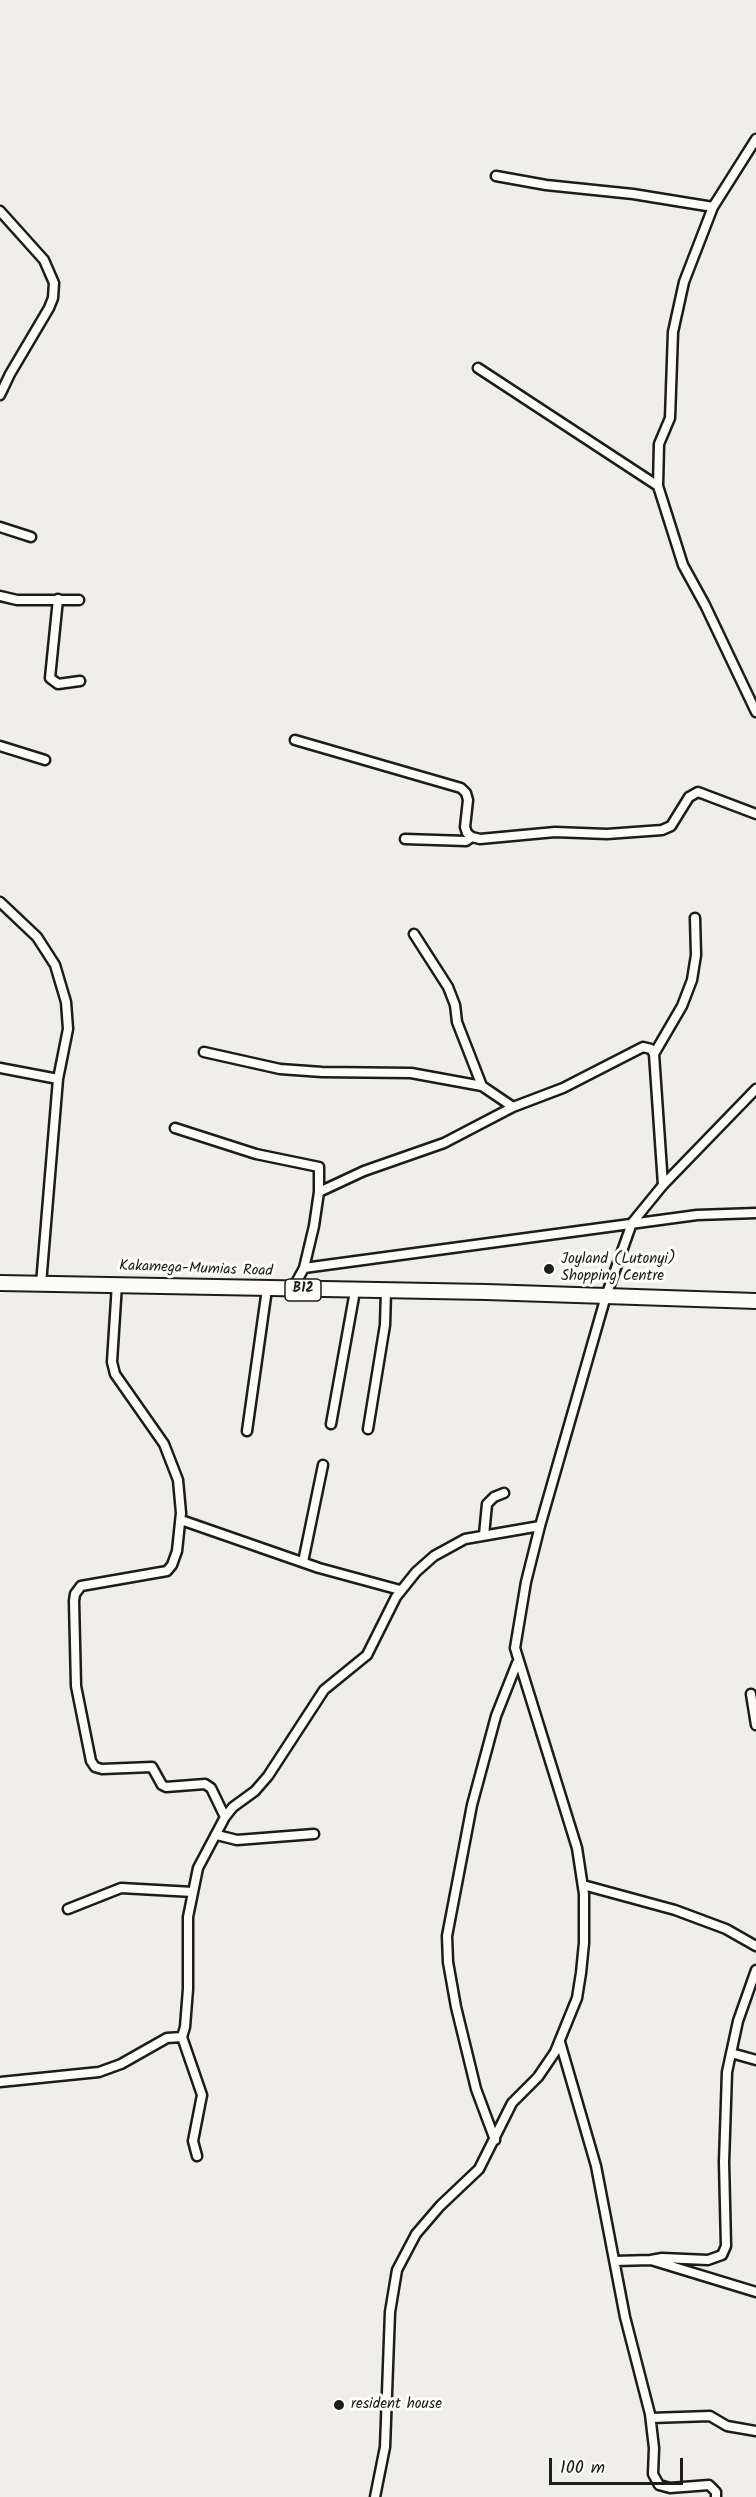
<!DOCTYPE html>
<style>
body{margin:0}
#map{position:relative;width:756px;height:2497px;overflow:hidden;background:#f0eeea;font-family:Kalam,sans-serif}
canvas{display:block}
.scale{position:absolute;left:549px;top:2458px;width:134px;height:27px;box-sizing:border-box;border:3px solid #1c1c1c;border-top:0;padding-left:8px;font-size:18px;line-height:21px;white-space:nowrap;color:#1c1c1c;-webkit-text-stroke:4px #fdfcf7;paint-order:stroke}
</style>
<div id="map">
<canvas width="756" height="2497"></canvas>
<div class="scale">100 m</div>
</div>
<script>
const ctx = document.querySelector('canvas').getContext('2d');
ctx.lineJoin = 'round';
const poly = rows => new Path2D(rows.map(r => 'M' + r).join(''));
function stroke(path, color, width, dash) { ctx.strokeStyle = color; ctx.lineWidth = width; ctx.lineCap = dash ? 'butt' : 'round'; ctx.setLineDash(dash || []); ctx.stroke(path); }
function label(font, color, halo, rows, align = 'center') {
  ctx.font = font + ' Kalam,sans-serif'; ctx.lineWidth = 6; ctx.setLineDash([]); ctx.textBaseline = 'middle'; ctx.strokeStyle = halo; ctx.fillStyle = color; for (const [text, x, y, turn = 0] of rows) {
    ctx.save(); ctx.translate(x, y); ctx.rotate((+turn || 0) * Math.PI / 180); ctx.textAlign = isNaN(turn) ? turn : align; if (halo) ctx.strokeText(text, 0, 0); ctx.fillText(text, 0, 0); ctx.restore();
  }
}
const minor = poly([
 [756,139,713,207,684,282,673,332,670,418,659,444,658,486,683,565,705,605,756,712],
 [496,176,546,185,633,194,713,207],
 [0,211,44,260,54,283,53,298,49,308,10,374,0,395],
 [478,368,658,486],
 [0,527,31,537],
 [0,596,17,600,79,600],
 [58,599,50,678,58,684,80,681],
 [295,740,461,788,466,793,468,800,465,827,467,833,472,837,480,839,555,832,607,834,662,830,671,826,689,797,698,792,756,814],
 [0,746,45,760],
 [405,839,466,841,472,837],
 [0,902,37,937,55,965,66,1002,68,1029,58,1079,41,1284],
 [414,934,448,987,455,1005,457,1022,482,1086],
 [204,1052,280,1069,322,1072,411,1073,482,1086,513,1107],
 [654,1054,682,1006,692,980,696,955,695,918],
 [0,1068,58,1079],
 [175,1128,256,1154,319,1167,319,1192,364,1171,444,1143,513,1107,563,1088,643,1047,651,1049,654,1054,663,1185],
 [304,1268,314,1226,319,1192],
 [117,1284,112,1362,115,1374,164,1444,178,1480,181,1513,177,1551,172,1565,167,1571,81,1586,75,1594,74,1601,76,1686,91,1761,95,1767,102,1769,152,1767,162,1785,166,1787,205,1784,211,1788,225,1817],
 [292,1290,304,1268,697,1215,756,1213],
 [331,1424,355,1291],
 [368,1429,385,1325,386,1291],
 [247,1431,267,1289],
 [181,1520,319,1568,400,1590],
 [484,1535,487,1504,494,1497,504,1493],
 [303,1562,323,1465],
 [751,1694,756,1725],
 [217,1835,237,1840,314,1834],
 [583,1885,675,1910,726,1929,756,1946],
 [68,1909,121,1888,193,1892],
 [182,2037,202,2095,193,2141,197,2156],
 [560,2042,596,2166,625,2317,650,2414,654,2448,653,2474,659,2485,670,2488,709,2485,716,2492,716,2497],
 [731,2053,756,2060],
 [0,2082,99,2072,121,2064,167,2038,182,2037,185,2027,188,1989,188,1917,198,1868,225,1817,233,1807,255,1791,268,1776,324,1690,367,1655,396,1597,416,1572,434,1556,465,1539,540,1526],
 [495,2140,476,2089,456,2007,448,1962,447,1936,472,1805,496,1716,517,1663],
 [651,2260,662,2258,708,2260,722,2255,726,2246,724,2162,727,2072,738,2021,756,1970],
 [615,2261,651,2260,756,2292],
 [651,2418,710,2416,727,2426,756,2431],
 [375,2497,385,2447,390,2312,397,2270,416,2234,440,2206,479,2169,512,2103,538,2077,555,2052,577,1998,581,1973,584,1943,584,1894,577,1848,515,1648,526,1582,540,1526,606,1296,632,1223,663,1185,756,1089]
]);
const trunk = poly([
 [0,1283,486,1292,756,1301]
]);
const markers = [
 [549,1269,6,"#1c1c1c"],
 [339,2405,6,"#1c1c1c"]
];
const shields = [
 [303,1290,36]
];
const shieldNames = [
 ["B12",303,1290]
];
const poiNames = [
 ["Joyland (Lutonyi)",561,1260],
 ["Shopping Centre",561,1277],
 ["resident house",351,2405]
];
const streetNames = [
 ["Kakamega-Mumias Road",196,1270,2]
];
stroke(minor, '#1c1c1c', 13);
stroke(trunk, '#1c1c1c', 18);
stroke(minor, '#fdfcf7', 8);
stroke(trunk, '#fdfcf7', 14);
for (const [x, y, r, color] of markers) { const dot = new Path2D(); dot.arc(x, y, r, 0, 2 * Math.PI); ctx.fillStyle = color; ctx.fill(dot); stroke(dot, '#fdfcf7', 2); }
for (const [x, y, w] of shields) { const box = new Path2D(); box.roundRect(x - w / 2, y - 11, w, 22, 4.5); ctx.fillStyle = '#fdfcf7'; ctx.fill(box); stroke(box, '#1c1c1c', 1.5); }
label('bold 14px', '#1c1c1c', null, shieldNames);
label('15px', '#1c1c1c', '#fdfcf7', poiNames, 'left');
label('15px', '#1c1c1c', '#fdfcf7', streetNames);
</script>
